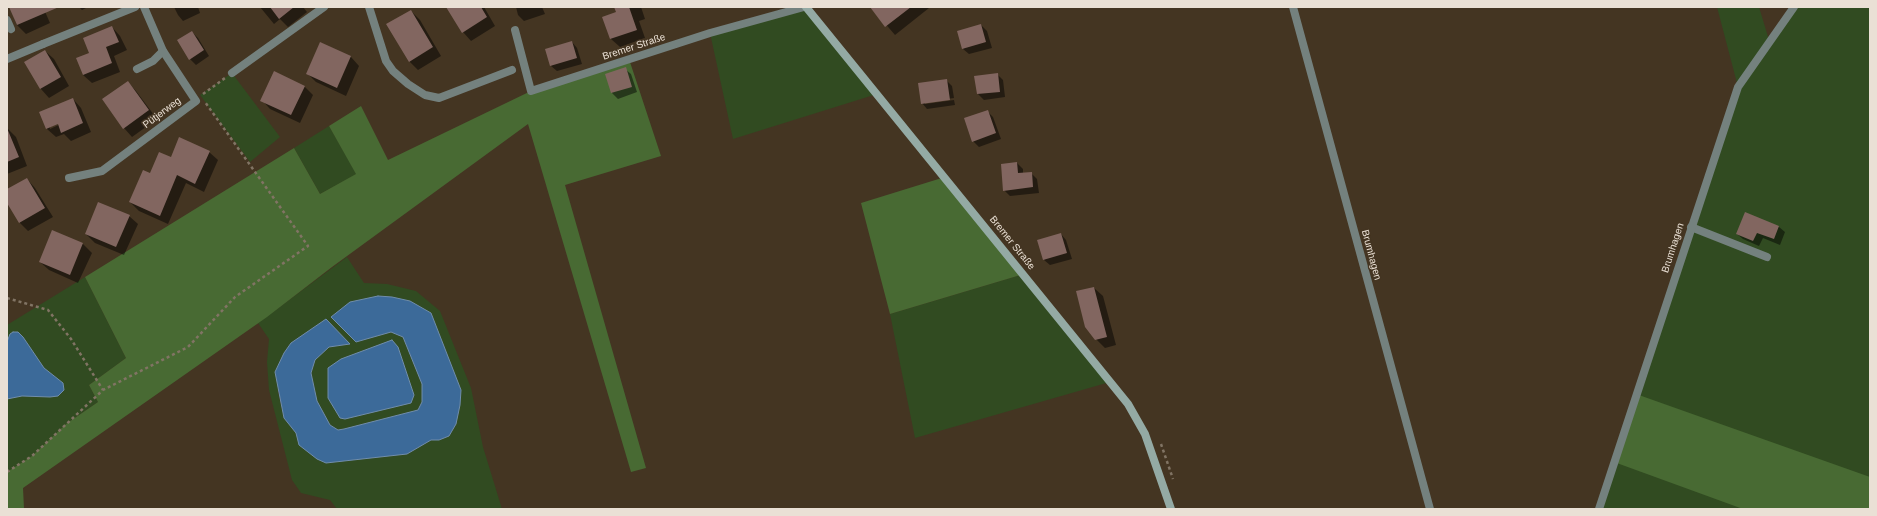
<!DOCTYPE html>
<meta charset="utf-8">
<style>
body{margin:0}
#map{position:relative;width:1877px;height:516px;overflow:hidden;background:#443522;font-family:Helvetica,sans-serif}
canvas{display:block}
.frame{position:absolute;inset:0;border:8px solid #eae0d5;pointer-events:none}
</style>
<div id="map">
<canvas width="1877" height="516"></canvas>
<div class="frame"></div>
</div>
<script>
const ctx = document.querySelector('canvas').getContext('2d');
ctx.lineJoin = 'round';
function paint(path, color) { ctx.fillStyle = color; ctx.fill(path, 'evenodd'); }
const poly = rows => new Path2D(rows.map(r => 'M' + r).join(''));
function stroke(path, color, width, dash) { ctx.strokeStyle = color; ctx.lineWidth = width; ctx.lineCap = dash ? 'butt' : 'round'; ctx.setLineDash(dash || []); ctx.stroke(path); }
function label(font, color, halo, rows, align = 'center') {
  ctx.font = font + ' Helvetica,sans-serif'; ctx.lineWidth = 3; ctx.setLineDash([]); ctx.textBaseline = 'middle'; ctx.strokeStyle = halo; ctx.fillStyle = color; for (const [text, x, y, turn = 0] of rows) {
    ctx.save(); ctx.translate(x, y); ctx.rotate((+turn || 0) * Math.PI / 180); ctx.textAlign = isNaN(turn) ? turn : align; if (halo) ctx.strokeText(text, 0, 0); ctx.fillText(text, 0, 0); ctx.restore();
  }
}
const green = poly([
 [804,7,877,94,733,139,710,33],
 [1717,7,1759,7,1769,40,1794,7,1870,7,1870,509,1599,509,1738,87],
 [232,73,280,137,250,162,200,95],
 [329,126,357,174,320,194,294,148],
 [347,257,364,283,387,284,416,291,440,311,471,388,483,447,502,509,337,509,330,500,301,493,292,480,269,390,267,362,269,339,258,323],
 [431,313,456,424,449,436,439,440,431,440,407,454,299,445,296,433,284,418,278,392,278,381,284,353,291,343,326,319,350,344,329,347,315,360,311,373,317,401,330,425,338,430,344,429,418,410,422,402,422,384,403,337,391,332,356,342],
 [1024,274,1110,382,915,438,890,314],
 [85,277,126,358,89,385,98,402,66,424,32,456,7,472,7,325]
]);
const forest = poly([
 [629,59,661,156,565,185,646,468,631,472,528,124,332,267,267,317,23,488,24,509,7,509,7,472,32,456,66,424,98,402,89,385,126,358,85,277,294,148,320,194,356,174,329,126,361,106,388,160,531,91],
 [945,177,1024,274,890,314,861,203],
 [1636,394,1870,477,1870,509,1743,509,1614,462]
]);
const water = poly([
 [378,296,392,297,410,301,431,313,461,390,460,405,456,424,449,436,439,440,431,440,407,454,326,463,317,459,299,445,296,433,284,418,275,372,284,353,291,343,326,319,350,344,329,347,315,360,311,373,317,401,330,425,338,430,344,429,418,410,422,402,422,384,403,337,391,332,356,342,331,317,350,302,378,296],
 [13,332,18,332,23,337,44,368,63,383,64,390,58,396,50,397,22,396,7,399,7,342,10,334,13,332],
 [392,340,398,347,414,395,411,403,345,419,340,418,328,398,328,368,341,359,392,340]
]);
const shadow = poly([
 [10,7,43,7,50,23,26,34,17,25],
 [79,7,88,7,82,10],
 [174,7,198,7,200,13,183,21,178,15],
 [260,7,303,7,307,12,288,27,280,19,274,24],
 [447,7,484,7,495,26,471,41,463,32],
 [516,7,542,7,545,14,524,21,518,15],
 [615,7,641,7,645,19,639,21,645,38,620,47,611,39,604,17,617,13],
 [871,7,928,7,929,8,895,35],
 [411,11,420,20,441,56,418,70,409,61],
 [981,25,987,31,992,48,969,54,963,49],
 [112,27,120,36,127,50,114,56,120,72,92,83,83,75,90,53],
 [192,32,198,38,209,56,196,65,190,59],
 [572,42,577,48,582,64,557,71,551,66],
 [321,43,351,57,359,66,346,96,316,82,307,73],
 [45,51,54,59,69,86,49,98,41,89,25,63],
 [625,69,631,74,637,92,618,99,612,93,606,75],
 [997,74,1003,80,1005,97,984,100,978,94,976,77],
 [946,80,952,86,954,98,925,102,925,104,954,100,955,105,927,109,922,103],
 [128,82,136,91,157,119,132,137,124,128],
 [304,86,313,95,300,123,270,109,262,100],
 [73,99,81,108,91,132,71,141,64,134,56,137,47,129,41,113],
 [62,122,63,123,50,129,50,127],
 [987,111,993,117,1001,139,979,147,973,141],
 [7,128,16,137,27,166,7,174],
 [209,152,218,160,204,192,186,183,168,224,139,211,130,202,150,174,171,159],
 [1017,163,1023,169,1023,174,1031,173,1037,179,1039,193,1010,196,1004,190],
 [27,179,35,188,53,217,28,231,20,223,7,201,7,191],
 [1745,213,1779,227,1785,232,1780,245,1763,238,1759,246,1743,239,1737,234],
 [129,216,138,224,124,255,95,243,86,234],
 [53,231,83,244,92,253,78,283,49,270,40,262],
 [1061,234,1066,240,1072,259,1050,265,1044,260],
 [1094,288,1103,296,1116,345,1105,348,1096,339]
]);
const building = poly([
 [9,7,59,7,17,25],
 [270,7,294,7,279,19],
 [446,7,481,7,487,17,462,33],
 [614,7,629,7,637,30,610,39,602,17,616,12],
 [870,7,911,7,885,27],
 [411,10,433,47,409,62,386,24],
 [981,24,986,42,962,49,957,31],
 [112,26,119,42,106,47,112,63,83,75,76,58,89,53,83,38],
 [192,31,204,50,189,60,177,40],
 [572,41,577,58,550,66,545,49],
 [320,42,351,56,337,88,306,74],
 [45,50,61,77,40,89,24,62],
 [626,67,632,87,611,93,605,74],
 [274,71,305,86,291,115,260,101],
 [998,73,1000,92,977,94,974,76],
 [947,79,950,100,921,104,918,83],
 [128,81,149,110,123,129,102,99],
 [73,98,83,123,61,133,58,124,46,129,39,112],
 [988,110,996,133,972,142,964,118],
 [7,128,19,157,7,162],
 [179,137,210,151,195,184,177,175,160,216,129,202,143,170,150,173,159,152,171,157],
 [1017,162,1018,173,1032,172,1033,187,1003,191,1001,164],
 [27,178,45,208,19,223,7,203,7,189],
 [98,202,130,215,116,247,85,234],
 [1745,212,1779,226,1774,239,1757,233,1753,241,1736,234],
 [52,230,83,243,70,275,39,262],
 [1061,233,1067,253,1043,260,1037,240],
 [1094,287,1107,337,1095,340,1085,327,1076,291]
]);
const path = poly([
 [203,94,225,78],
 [7,298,48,310,71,339,103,390],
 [1161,444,1173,479],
 [7,472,32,456,103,390,188,347,235,297,308,246,205,102]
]);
const lane = poly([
 [369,7,386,61,393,71,408,84,425,95,439,98,512,70],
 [7,20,11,29],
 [7,59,43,44],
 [137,69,153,61,163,51],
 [1691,227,1767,257]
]);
const street = poly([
 [1293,7,1430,509],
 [515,30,531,91,710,33,804,7],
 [43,44,135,7],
 [232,73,324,7],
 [69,178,102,171,196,101,163,51,144,7],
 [1599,509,1738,87,1794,7]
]);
const secondary = poly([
 [806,7,1128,404,1145,434,1171,509]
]);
const streetNames = [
 ["Bremer Straße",634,47,-18],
 ["Pütjerweg",162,113,-37],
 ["Bremer Straße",1012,243,51],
 ["Brumhagen",1673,248,-72],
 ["Brumhagen",1371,255,75]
];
paint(green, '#314b21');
paint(forest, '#486a33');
paint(water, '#3c6a99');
stroke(water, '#708dab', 1);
paint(shadow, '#0007');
paint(building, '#826660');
stroke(path, '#817464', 2.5, [3, 3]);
stroke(lane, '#74817e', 8);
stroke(street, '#74817e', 8);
stroke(secondary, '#94aaa4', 8);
label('10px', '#eae0d5', '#443522', streetNames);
</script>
